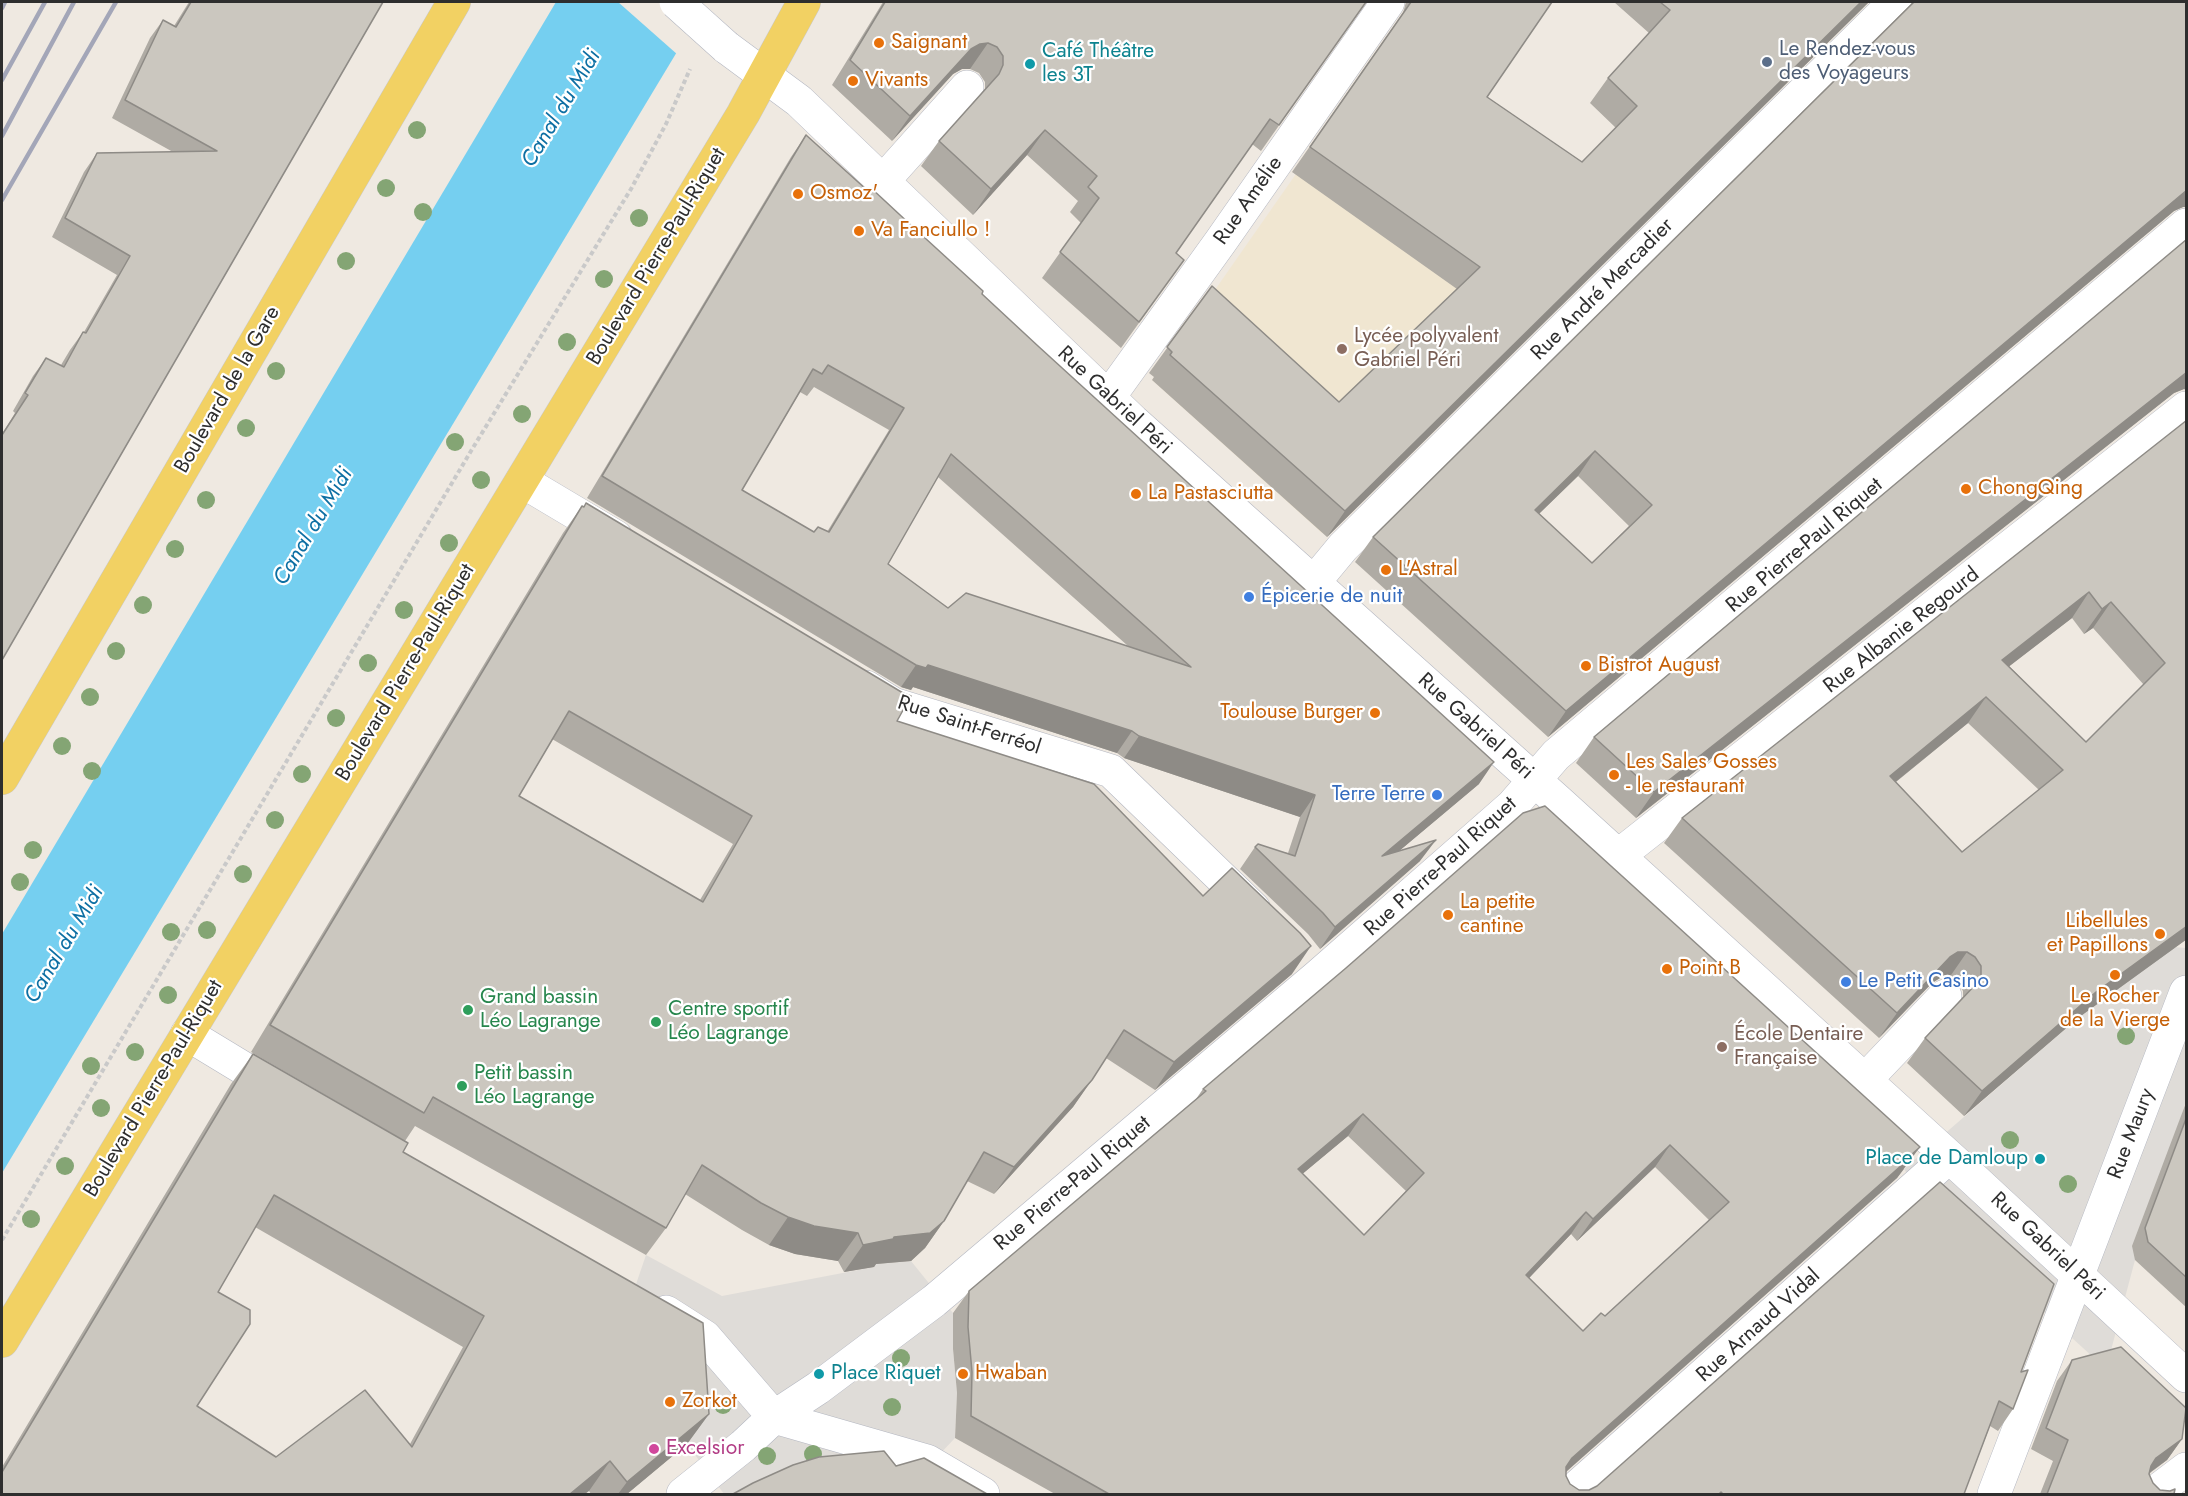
<!DOCTYPE html>
<meta charset="utf-8">
<style>
body{margin:0}
#map{position:relative;width:2188px;height:1496px;overflow:hidden;background:#efe9e1;font-family:Jost,sans-serif}
canvas{display:block}
.frame{position:absolute;inset:0;border:3px solid #2e2e2e;pointer-events:none}
</style>
<div id="map">
<canvas width="2188" height="1496"></canvas>
<div class="frame"></div>
</div>
<script>
const ctx = document.querySelector('canvas').getContext('2d');
ctx.lineJoin = 'round';
function paint(path, color) { ctx.fillStyle = color; ctx.fill(path, 'evenodd'); }
const poly = rows => new Path2D(rows.map(r => 'M' + r).join(''));
function stroke(path, color, width, dash) { ctx.strokeStyle = color; ctx.lineWidth = width; ctx.lineCap = dash ? 'butt' : 'round'; ctx.setLineDash(dash || []); ctx.stroke(path); }
function label(font, color, halo, rows, align = 'center') {
  ctx.font = font + ' Jost,sans-serif'; ctx.lineWidth = 4.5; ctx.setLineDash([]); ctx.textBaseline = 'middle'; ctx.strokeStyle = halo; ctx.fillStyle = color; for (const [text, x, y, turn = 0] of rows) {
    ctx.save(); ctx.translate(x, y); ctx.rotate((+turn || 0) * Math.PI / 180); ctx.textAlign = isNaN(turn) ? turn : align; if (halo) ctx.strokeText(text, 0, 0); ctx.fillText(text, 0, 0); ctx.restore();
  }
}
const education = poly([
 [1326,131,1542,317,1322,533,1152,380]
]);
const plaza = poly([
 [2174,947,2186,948,2186,1101,2135,1260,2106,1369,1931,1209,1904,1169,2078,1018],
 [646,1255,722,1296,874,1267,875,1264,911,1261,953,1313,953,1349,957,1393,955,1438,902,1494,724,1494,687,1444,681,1354,633,1293]
]);
const water = poly([
 [556,2,707,2,2,1173,2,934]
]);
const pier = poly([
 [618,2,710,2,678,55]
]);
const path = poly([
 [2,1240,471,451,631,189,666,124,690,69]
]);
const minor = poly([
 [726,47,799,101,1133,421,1560,803,1966,1172,2186,1376],
 [883,181,967,87],
 [1108,398,1221,241,1388,2],
 [522,481,616,537],
 [1314,582,1343,547,1895,2],
 [866,687,893,704,1111,771,1254,909],
 [1618,856,2186,408],
 [187,1034,281,1091],
 [1865,1080,1945,996],
 [666,1312,705,1337,774,1417,927,1461,983,1494],
 [683,1494,743,1446,774,1417,818,1388,934,1301,1318,976,1512,806,1556,755,2186,225],
 [1569,1494,1949,1157],
 [1994,1494,2186,992],
 [2153,1494,2186,1469]
]);
const major = poly([
 [2,778,454,2],
 [2,1341,743,114,804,2]
]);
const rail = poly([
 [2,8,5,2],
 [2,80,45,2],
 [2,136,74,2],
 [2,200,116,2]
]);
const minorBridge = poly([
 [676,2,726,47]
]);
const trees = [
 [417,130],
 [386,188],
 [423,212],
 [639,218],
 [346,261],
 [604,279],
 [567,342],
 [276,371],
 [522,414],
 [246,428],
 [455,442],
 [481,480],
 [206,500],
 [449,543],
 [175,549],
 [143,605],
 [404,610],
 [116,651],
 [368,663],
 [90,697],
 [336,718],
 [62,746],
 [92,771],
 [302,774],
 [275,820],
 [33,850],
 [243,874],
 [20,882],
 [207,930],
 [171,932],
 [168,995],
 [2126,1036],
 [135,1052],
 [91,1066],
 [101,1108],
 [2010,1140],
 [65,1166],
 [2068,1184],
 [31,1219],
 [901,1358],
 [723,1405],
 [892,1407],
 [813,1454],
 [767,1456]
];
const wall = poly([
 [189,2,383,2,2,660,2,434,15,413,13,411,33,376,46,358,61,365,70,350,83,332,84,332,117,275,52,237,84,172,97,153,173,152,112,118,150,38,163,20,174,26],
 [883,2,1366,2,1261,151,1252,144,1176,253,1184,260,1121,348,1042,278,1081,223,1070,212,1078,201,1027,155,973,215,921,166,939,141,985,89,985,82,979,73,970,69,962,69,953,74,892,141,832,85],
 [1406,2,1552,2,1487,97,1582,162,1616,128,1590,103,1608,78,1649,33,1614,2,1869,2,1327,537,1152,380,1154,377,1149,373,1212,286,1339,402,1457,289,1292,172,1403,13],
 [1913,2,2187,2,2183,207,2174,211,1548,737,1355,562,1373,537],
 [1578,476,1629,526,1592,563,1539,514],
 [806,135,982,294,1479,784,1399,851,1420,861,1320,949,1308,934,1240,869,1255,847,1288,853,1300,817,1124,758,1117,753,913,687,911,690,901,687,587,498,791,157],
 [814,387,889,430,827,532,814,532,742,490,800,392,807,396],
 [938,477,1010,541,1128,646,948,608,888,564],
 [2187,239,2187,390,2184,389,2174,393,1636,818,1576,763,1594,737],
 [2187,420,2187,939,2078,1018,1964,1116,1907,1063,1925,1038,1963,997,1963,991,1957,982,1949,978,1940,978,1932,983,1879,1038,1664,843,1682,818],
 [2072,618,2084,634,2093,628,2144,685,2086,742,2009,666],
 [1968,723,2039,790,1962,852,1896,782],
 [582,506,897,721,1203,896,1292,974,1155,1090,1106,1058,1073,1107,994,1194,967,1181,944,1221,925,1248,911,1261,876,1264,874,1267,844,1272,838,1261,795,1254,769,1245,742,1230,685,1194,666,1228,646,1255,415,1126,405,1141,251,1052,563,533],
 [552,739,733,844,700,900,519,796],
 [253,1054,403,1152,709,1414,687,1444,627,1494,591,1494,589,1491,2,1494,2,1467,231,1084],
 [255,1227,463,1347,410,1444,276,1457,197,1406,218,1292],
 [1203,1089,1904,1169,1897,1178,1566,1471,1566,1476,1570,1484,1579,1490,1589,1490,2021,1372,2013,1409,1998,1431,1990,1426,1964,1494,1055,1494,955,1438,957,1393,953,1349,953,1313,969,1291,1196,1099],
 [1348,1136,1406,1191,1364,1235,1302,1174],
 [1655,1167,1709,1220,1605,1316,1583,1331,1529,1278,1571,1234,1577,1241],
 [2187,1100,2187,1308,2135,1260,2132,1246],
 [2072,1360,2182,1439,2167,1460,2150,1473,2149,1474,2153,1483,2160,1490,2174,1494,2040,1494,2053,1461,2031,1449,2057,1381]
]);
const shadedWall = poly([
 [1861,2,1869,2,1327,537,1345,511],
 [988,43,970,69,962,69,953,74,892,141,910,116,971,49,980,44],
 [1045,130,1027,155,973,215,991,189],
 [2187,190,2187,207,2183,207,2174,211,1548,737,1566,711],
 [2187,372,2187,390,2184,389,2174,393,1636,818,1654,792],
 [1595,451,1578,476,1517,535,1535,510],
 [2089,592,2072,618,1985,685,2002,660],
 [2111,602,2093,628,2084,634,2102,609],
 [916,665,928,665,1132,731,1117,753,913,687,911,690,901,687],
 [1986,697,1968,723,1872,801,1890,776],
 [1139,736,1315,795,1300,817,1124,758],
 [1494,762,1479,784,1367,878,1382,856],
 [1436,840,1420,861,1320,949,1335,927],
 [2187,926,2187,939,2078,1018,1964,1116,1982,1091,2096,992],
 [1311,946,1292,974,1155,1090,1174,1062],
 [1958,952,1967,952,1949,978,1940,978,1932,983,1879,1038,1897,1013,1950,957],
 [1092,1080,1073,1107,994,1194,1014,1167],
 [1363,1114,1348,1136,1282,1191,1298,1169],
 [1670,1145,1655,1167,1577,1241,1593,1219],
 [1920,1147,1897,1178,1557,1480,1572,1458],
 [1586,1212,1571,1234,1511,1297,1526,1275],
 [788,1217,858,1233,838,1261,795,1254,769,1245],
 [944,1221,925,1248,911,1261,876,1264,874,1267,844,1272,863,1245,894,1237],
 [709,1414,687,1444,627,1494,618,1494,627,1482],
 [2182,1439,2167,1460,2141,1479,2156,1458],
 [610,1461,589,1491,585,1494,570,1494]
]);
const building = poly([
 [191,2,383,2,2,660,2,435,28,395,25,393,46,358,64,367,83,332,86,333,130,256,65,218,97,153,217,151,125,100,163,20,176,27,191,2],
 [885,2,1366,2,1279,125,1270,119,1176,253,1184,260,1139,322,1060,252,1099,198,1088,187,1097,176,1045,130,991,189,939,141,999,74,1003,65,1003,56,997,47,988,43,980,44,971,49,910,116,850,60,885,2],
 [1411,2,1552,2,1487,97,1582,162,1637,106,1608,78,1670,10,1660,2,1861,2,1345,511,1170,355,1172,352,1167,347,1212,286,1339,402,1480,267,1310,147,1411,2],
 [1914,2,2187,2,2187,190,1566,711,1373,537,1914,2],
 [1595,451,1652,505,1592,563,1535,510,1595,451],
 [806,135,868,191,871,188,913,227,983,291,982,294,1038,346,1494,762,1382,856,1436,840,1335,927,1323,913,1255,847,1258,844,1295,856,1315,795,1139,736,1132,731,928,665,926,668,916,665,602,476,806,135],
 [828,365,904,408,829,532,818,527,814,532,742,490,813,369,822,374,828,365],
 [951,454,1025,519,1191,667,966,593,948,608,888,564,951,454],
 [2187,239,2187,372,1654,792,1594,737,2187,239],
 [2187,420,2187,926,2096,992,1982,1091,1925,1038,1977,983,1981,975,1981,966,1975,957,1967,952,1958,952,1950,957,1897,1013,1682,818,2187,420],
 [2089,592,2102,609,2111,602,2165,663,2086,742,2002,660,2089,592],
 [1986,697,2063,770,1962,852,1890,776,1986,697],
 [586,503,903,693,911,696,897,721,1094,784,1203,896,1232,868,1300,933,1311,946,1174,1062,1124,1030,1092,1080,1014,1167,984,1152,944,1221,930,1233,894,1237,893,1239,863,1245,858,1233,814,1226,788,1217,761,1203,702,1165,666,1228,433,1097,424,1113,270,1025,582,506,584,507,586,503],
 [569,711,752,816,703,902,519,796,569,711],
 [1545,806,1920,1147,1911,1155,1912,1156,1572,1458,1566,1467,1566,1476,1570,1484,1579,1490,1589,1490,1597,1486,1940,1182,2054,1284,2021,1372,2028,1370,2013,1409,1999,1401,1964,1494,1723,1494,1721,1492,1719,1494,1109,1494,971,1416,972,1372,968,1327,969,1291,1206,1091,1203,1089,1346,968,1523,813,1545,806],
 [1363,1114,1424,1173,1364,1235,1298,1169,1363,1114],
 [1670,1145,1729,1202,1605,1316,1601,1313,1583,1331,1526,1275,1586,1212,1593,1219,1670,1145],
 [253,1054,408,1143,403,1152,703,1323,709,1414,627,1482,610,1461,570,1494,2,1494,2,1472,253,1054],
 [274,1195,484,1316,412,1447,365,1390,276,1457,197,1406,250,1324,250,1310,218,1292,274,1195],
 [2187,1116,2187,1278,2148,1242,2145,1228,2187,1116],
 [2121,1347,2186,1408,2182,1439,2156,1458,2151,1466,2149,1474,2153,1483,2160,1490,2170,1491,2175,1489,2174,1494,2047,1494,2068,1440,2046,1428,2072,1360,2121,1347],
 [884,1451,896,1466,924,1458,987,1494,733,1494,753,1483,793,1465,819,1457,884,1451]
]);
const markers = [
 [879,43,6,"#e8710a"],
 [1767,62,6,"#5c6f8a"],
 [1030,64,6,"#0f9aa8"],
 [853,81,6,"#e8710a"],
 [798,194,6,"#e8710a"],
 [859,231,6,"#e8710a"],
 [1342,349,6,"#8d6e63"],
 [1966,489,6,"#e8710a"],
 [1136,494,6,"#e8710a"],
 [1386,570,6,"#e8710a"],
 [1249,597,6,"#3f7fe0"],
 [1586,666,6,"#e8710a"],
 [1375,713,6,"#e8710a"],
 [1614,775,6,"#e8710a"],
 [1437,795,6,"#3f7fe0"],
 [1448,915,6,"#e8710a"],
 [2160,934,6,"#e8710a"],
 [1667,969,6,"#e8710a"],
 [2115,975,6,"#e8710a"],
 [1846,982,6,"#3f7fe0"],
 [468,1010,6,"#2e9e5b"],
 [656,1022,6,"#2e9e5b"],
 [1722,1047,6,"#8d6e63"],
 [462,1086,6,"#2e9e5b"],
 [2040,1159,6,"#0f9aa8"],
 [819,1374,6,"#0f9aa8"],
 [963,1374,6,"#e8710a"],
 [670,1402,6,"#e8710a"],
 [654,1449,6,"#d1479c"]
];
const foodNames = [
 ["Saignant",891,43],
 ["Vivants",865,81],
 ["Osmoz'",810,194],
 ["Va Fanciullo !",871,231],
 ["ChongQing",1978,489],
 ["La Pastasciutta",1148,494],
 ["L'Astral",1398,570],
 ["Bistrot August",1598,666],
 ["Toulouse Burger",1363,713,"right"],
 ["Les Sales Gosses",1626,763],
 ["- le restaurant",1626,787],
 ["La petite",1460,903],
 ["cantine",1460,927],
 ["Libellules",2148,922,"right"],
 ["et Papillons",2148,946,"right"],
 ["Point B",1679,969],
 ["Le Rocher",2115,997,"center"],
 ["de la Vierge",2115,1021,"center"],
 ["Hwaban",975,1374],
 ["Zorkot",682,1402]
];
const serviceNames = [
 ["Le Rendez-vous",1779,50],
 ["des Voyageurs",1779,74]
];
const cultureNames = [
 ["Café Théâtre",1042,52],
 ["les 3T",1042,76],
 ["Place de Damloup",2028,1159,"right"],
 ["Place Riquet",831,1374]
];
const streetNames = [
 ["Rue Amélie",1249,201,-55],
 ["Boulevard Pierre-Paul-Riquet",657,257,-59],
 ["Rue André Mercadier",1603,290,-45],
 ["Boulevard de la Gare",228,390,-60],
 ["Rue Gabriel Péri",1114,401,43],
 ["Rue Pierre-Paul Riquet",1805,546,-40],
 ["Rue Albanie Regourd",1902,631,-38],
 ["Boulevard Pierre-Paul-Riquet",406,673,-59],
 ["Rue Saint-Ferréol",969,726,18],
 ["Rue Gabriel Péri",1475,727,42],
 ["Rue Pierre-Paul Riquet",1441,867,-42],
 ["Boulevard Pierre-Paul-Riquet",154,1089,-59],
 ["Rue Maury",2132,1134,-69],
 ["Rue Pierre-Paul Riquet",1073,1184,-40],
 ["Rue Gabriel Péri",2047,1247,43],
 ["Rue Arnaud Vidal",1759,1326,-42]
];
const educationNames = [
 ["Lycée polyvalent",1354,337],
 ["Gabriel Péri",1354,361],
 ["École Dentaire",1734,1035],
 ["Française",1734,1059]
];
const shopNames = [
 ["Épicerie de nuit",1261,597],
 ["Terre Terre",1425,795,"right"],
 ["Le Petit Casino",1858,982]
];
const leisureNames = [
 ["Grand bassin",480,998],
 ["Léo Lagrange",480,1022],
 ["Centre sportif",668,1010],
 ["Léo Lagrange",668,1034],
 ["Petit bassin",474,1074],
 ["Léo Lagrange",474,1098]
];
const hotelNames = [
 ["Excelsior",666,1449]
];
const waterNames = [
 ["Canal du Midi",562,109,-59],
 ["Canal du Midi",314,527,-59],
 ["Canal du Midi",65,945,-59]
];
paint(education, '#f0e6d1');
paint(plaza, '#dfdcd8');
paint(water, '#75cff0');
paint(pier, '#efe9e1');
stroke(minor, '#b4b7c1', 34);
stroke(major, '#c9c9c9', 34);
stroke(path, '#c9c9c9', 4, [4.5, 3]);
stroke(minor, '#fff', 33);
stroke(major, '#f2d163', 33);
stroke(rail, '#a3a6b8', 4.5);
stroke(minorBridge, '#b4b7c1', 34, []);
stroke(minorBridge, '#fff', 33);
ctx.fillStyle = '#84a574';
for (const [x, y] of trees) { ctx.beginPath(); ctx.arc(x, y, 9, 0, 2 * Math.PI); ctx.fill(); }
paint(wall, '#afaba4');
paint(shadedWall, '#8e8b86');
paint(building, '#cbc7bf');
stroke(building, '#8e8b86', 1.5);
for (const [x, y, r, color] of markers) { const dot = new Path2D(); dot.arc(x, y, r, 0, 2 * Math.PI); ctx.fillStyle = color; ctx.fill(dot); stroke(dot, '#fff', 2); }
label('21px', '#c56008', '#fff', foodNames, 'left');
label('21px', '#4e5e75', '#fff', serviceNames, 'left');
label('21px', '#0d838f', '#fff', cultureNames, 'left');
label('21px', '#2e2e2e', '#fff', streetNames);
label('21px', '#785e54', '#fff', educationNames, 'left');
label('21px', '#366cbe', '#fff', shopNames, 'left');
label('21px', '#27864d', '#fff', leisureNames, 'left');
label('21px', '#b23c85', '#fff', hotelNames, 'left');
label('italic 22px', '#0d6fa3', '#fff', waterNames);
</script>
